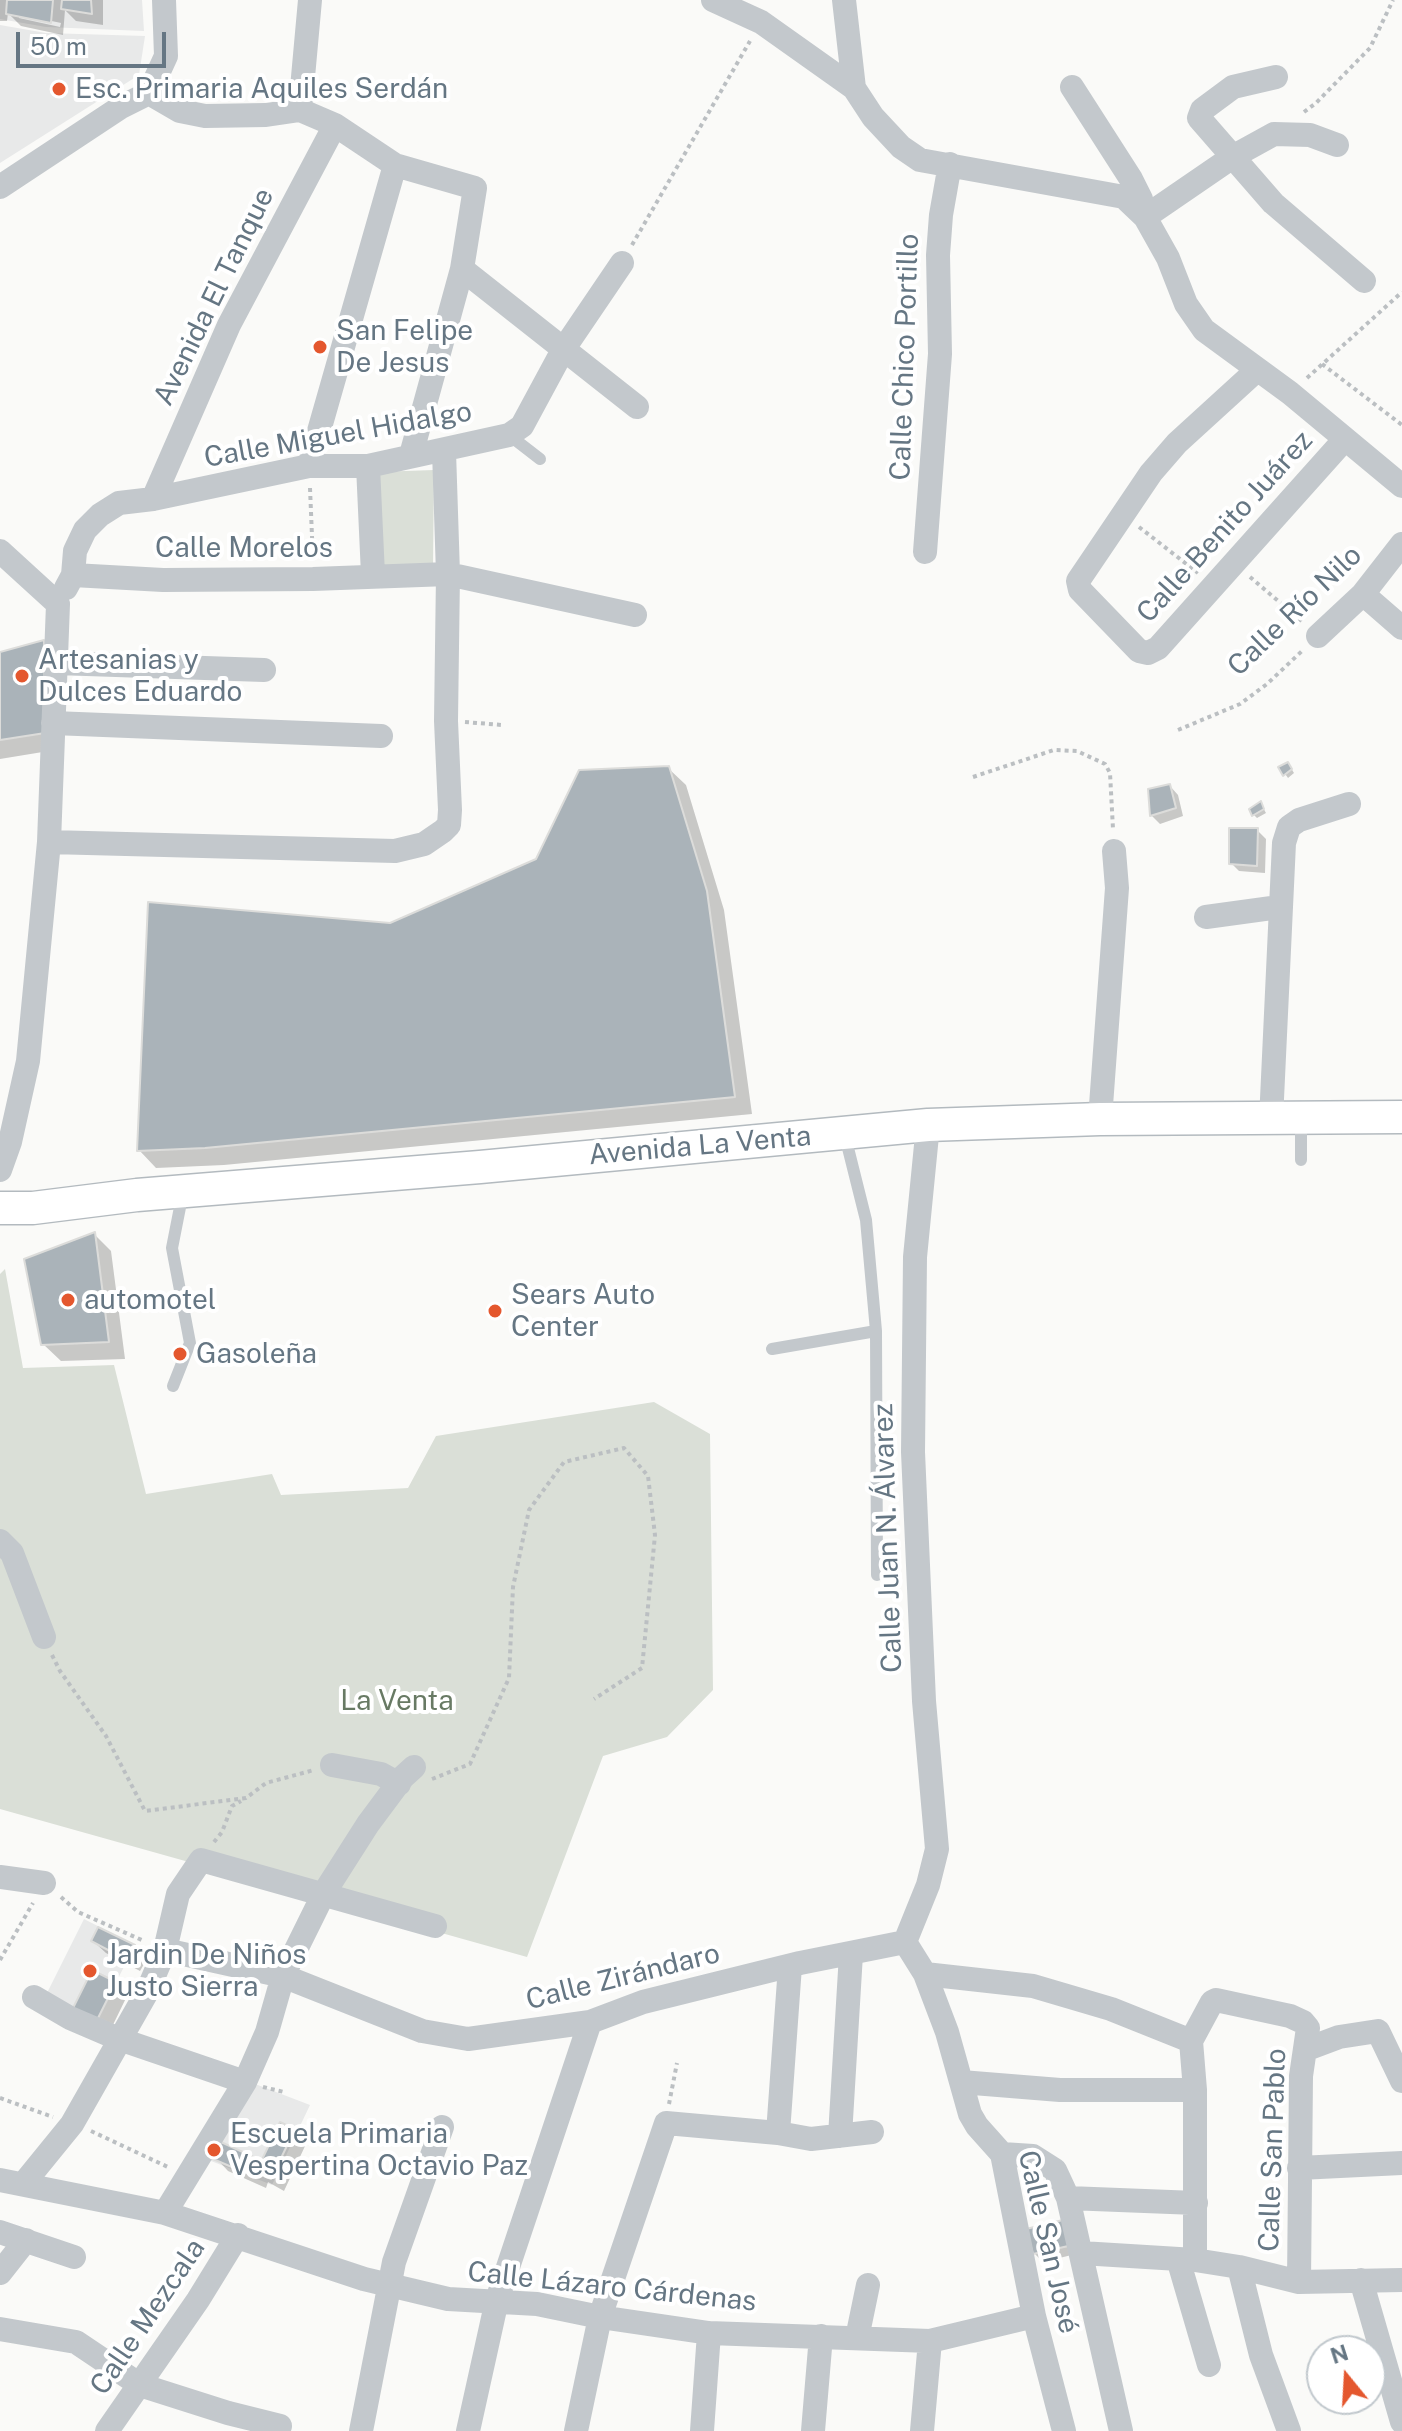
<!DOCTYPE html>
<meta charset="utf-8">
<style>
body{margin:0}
#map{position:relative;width:1402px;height:2431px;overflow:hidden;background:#fafaf8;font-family:"Public Sans",sans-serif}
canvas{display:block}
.north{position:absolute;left:1306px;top:2335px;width:80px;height:80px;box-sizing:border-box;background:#fff;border:2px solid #c1c8cd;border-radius:50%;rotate:342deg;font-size:22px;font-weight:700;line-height:32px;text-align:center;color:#657683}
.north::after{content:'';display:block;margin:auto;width:28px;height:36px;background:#e4572e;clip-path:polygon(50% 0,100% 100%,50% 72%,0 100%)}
.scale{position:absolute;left:16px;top:32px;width:150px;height:36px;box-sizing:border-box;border:4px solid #657683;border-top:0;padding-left:10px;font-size:24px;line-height:28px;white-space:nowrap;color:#657683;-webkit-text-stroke:6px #fff;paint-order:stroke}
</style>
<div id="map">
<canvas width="1402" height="2431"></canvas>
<div class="north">N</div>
<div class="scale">50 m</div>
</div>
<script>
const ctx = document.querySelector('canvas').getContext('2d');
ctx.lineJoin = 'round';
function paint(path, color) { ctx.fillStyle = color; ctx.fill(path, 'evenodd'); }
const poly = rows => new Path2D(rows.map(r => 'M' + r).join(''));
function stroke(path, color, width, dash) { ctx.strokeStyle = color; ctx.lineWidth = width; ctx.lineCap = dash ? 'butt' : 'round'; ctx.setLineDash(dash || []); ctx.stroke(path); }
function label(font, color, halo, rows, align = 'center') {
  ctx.font = font + ' "Public Sans",sans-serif'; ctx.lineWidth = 8; ctx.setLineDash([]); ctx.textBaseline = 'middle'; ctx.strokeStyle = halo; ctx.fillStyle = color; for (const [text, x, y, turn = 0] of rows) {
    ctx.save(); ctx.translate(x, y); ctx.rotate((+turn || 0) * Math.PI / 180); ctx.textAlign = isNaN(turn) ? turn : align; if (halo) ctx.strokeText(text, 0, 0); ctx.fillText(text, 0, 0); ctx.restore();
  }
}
const built = poly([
 [0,0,142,0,144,31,46,27,0,19],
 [0,25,46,33,145,36,139,75,0,163],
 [84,1919,135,1945,97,2020,46,1995],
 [250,2082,310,2105,272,2185,206,2159]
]);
const green = poly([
 [434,470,433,568,381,565,376,472],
 [5,1269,23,1368,114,1365,146,1494,272,1474,281,1495,408,1488,436,1436,654,1402,710,1434,713,1690,667,1737,603,1756,527,1957,0,1809,0,1274]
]);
const shadow = poly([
 [0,0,103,0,103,25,76,21,65,10,63,35,21,26,8,13,7,21,0,21],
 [19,14,61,23,60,27,19,18],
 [44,643,61,660,61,749,0,759,0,654],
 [668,768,686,785,724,910,752,1114,224,1165,156,1168,139,1150,390,925,537,861],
 [1281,768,1291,768,1294,773,1288,778],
 [1170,786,1178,795,1183,816,1160,824,1152,816,1150,791],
 [1261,804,1266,813,1257,818,1254,815],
 [1257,830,1266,839,1265,873,1239,871,1231,863],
 [94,1234,111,1251,125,1359,61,1361,43,1344],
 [93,1941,134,1947,147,1959,140,1971,106,1953],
 [115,1984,127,1996,110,2031,89,2020],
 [294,2131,306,2144,284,2191,268,2182,266,2188,228,2171,216,2158,259,2161,262,2165],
 [1078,2228,1084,2252,1043,2262,1034,2253]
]);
const building = poly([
 [7,0,53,0,51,23,6,14,7,0],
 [62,0,91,0,92,14,61,9,62,0],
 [44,640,45,733,0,740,0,652,44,640],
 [1288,762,1292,769,1283,776,1278,767,1288,762],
 [669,766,707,891,735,1097,205,1148,137,1151,148,902,390,923,536,859,579,770,669,766],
 [1170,784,1176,808,1150,816,1148,789,1170,784],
 [1261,801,1264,809,1252,816,1249,809,1261,801],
 [1229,828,1258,828,1257,866,1229,864,1229,828],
 [95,1232,109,1342,41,1345,24,1259,95,1232],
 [98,1927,135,1945,127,1960,91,1941,98,1927],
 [92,1970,116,1982,97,2020,73,2008,92,1970],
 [280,2122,295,2129,271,2179,256,2172,280,2122],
 [221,2142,260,2160,253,2176,213,2159,221,2142],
 [1071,2218,1077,2244,1033,2254,1026,2229,1071,2218]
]);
const path = poly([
 [1304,112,1316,103,1370,48,1393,0],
 [632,245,750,41],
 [1322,364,1402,425],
 [1307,378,1402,292],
 [310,488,313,560],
 [1139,527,1198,573],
 [1250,577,1304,623],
 [465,722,502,725],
 [1178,730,1240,704,1267,684,1302,651],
 [973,777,1054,750,1077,751,1105,764,1110,773,1113,829],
 [52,1655,60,1671,106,1736,145,1811,246,1798,266,1783,314,1770],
 [432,1779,470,1764,509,1678,513,1587,529,1510,564,1462,624,1448,648,1476,655,1535,642,1668,594,1699],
 [214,1842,222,1832,232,1806,241,1801],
 [61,1897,78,1912,144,1941],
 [0,1960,33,1903],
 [263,2087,284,2092],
 [0,2098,53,2117],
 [669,2104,677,2063],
 [91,2131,170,2168]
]);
const service = poly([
 [509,435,540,459],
 [845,1136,866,1220,876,1331,877,1575],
 [1301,1160,1301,1119],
 [772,1349,876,1331],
 [173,1386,190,1343,172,1248,183,1192]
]);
const minor = poly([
 [713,0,761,22,854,88],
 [844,0,854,88,873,117,901,147,920,160,1124,197,1145,217,1168,258,1186,304,1204,330,1290,393,1402,486],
 [1276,77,1233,87,1202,110,1199,118,1273,203,1364,281],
 [1072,87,1131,179,1141,199,1145,217,1234,156,1274,134,1310,135,1337,145],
 [149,93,180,111,205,116,266,115,300,110],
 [149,93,166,56,164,0],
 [300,110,335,125,395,165,475,188,462,269,411,455],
 [300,110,310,0],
 [0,187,121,107,149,93],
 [462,269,637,407],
 [1257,370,1177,443,1151,473,1078,581,1080,590,1139,651,1148,653,1158,648,1345,439],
 [309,466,395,165],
 [368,466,373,575],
 [153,499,229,325,335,125],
 [0,551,58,604,49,842,28,1061,10,1142,0,1170],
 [925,552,940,354,938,255,941,215,950,164],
 [73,575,75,551,85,530,100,515,119,503,153,499,309,466,368,466,509,435,522,426,563,350,622,263],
 [66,588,73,575,163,580,313,579,448,574,635,615],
 [1363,594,1402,628],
 [1318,636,1363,594,1402,544],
 [57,663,264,670],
 [53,723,381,736],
 [49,842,395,851,424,844,443,831,449,825,450,810,446,721,448,574,444,451],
 [1206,917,1279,907],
 [1100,1119,1117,888,1114,851],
 [1271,1120,1284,843,1289,827,1299,820,1349,804],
 [0,1541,12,1553,44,1637],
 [332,1765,381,1774,399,1784],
 [0,1877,44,1883],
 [905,1942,928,1885,937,1849,924,1701,913,1452,915,1257,928,1125],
 [905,1942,925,1974,947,2032,970,2114,977,2126,1002,2154,1034,2316,1064,2431],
 [165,1950,283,1976,422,2031,468,2039,590,2022,643,2002,800,1963,905,1942],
 [925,1974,1033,1986,1111,2009,1191,2041],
 [34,1997,70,2018,119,2039,245,2082],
 [1307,2049,1339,2037,1378,2031,1402,2081],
 [961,2082,1060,2090,1195,2090],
 [778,2133,790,1966],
 [840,2136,851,1954],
 [1002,2154,1033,2156,1055,2170,1068,2198,1121,2431],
 [1299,2168,1402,2163],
 [0,2180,165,2213,364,2279,448,2299,537,2304,600,2317,709,2333,930,2341,1034,2316],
 [24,2183,72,2124,147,1992,165,1950,178,1894,201,1860,435,1926],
 [1068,2198,1196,2203],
 [165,2213,245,2082,267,2032,283,1976,324,1893,368,1824,403,1777,414,1767],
 [0,2232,74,2257],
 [1081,2253,1195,2260,1239,2267,1299,2282,1402,2280],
 [1178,2259,1209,2365],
 [1195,2260,1195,2090,1191,2041,1212,2002,1216,2000,1290,2016,1303,2022,1308,2028,1301,2076,1299,2282],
 [1239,2267,1261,2355,1289,2431],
 [0,2273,26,2240],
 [1361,2280,1402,2422],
 [0,2329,76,2342,140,2385,228,2413,280,2426],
 [857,2338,868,2285],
 [107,2431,198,2300,238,2235],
 [361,2431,394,2262,442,2127],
 [468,2431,497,2300,590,2022],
 [576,2431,600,2317,666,2123,778,2133,811,2139,872,2132],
 [702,2431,709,2333],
 [813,2431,821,2336],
 [922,2431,930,2341]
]);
const secondary = poly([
 [0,1208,33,1208,137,1195,480,1167,928,1125,1100,1119,1402,1117]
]);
const markers = [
 [59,89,8,"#e4572e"],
 [320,347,8,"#e4572e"],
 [22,676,8,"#e4572e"],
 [68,1300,8,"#e4572e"],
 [495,1311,8,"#e4572e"],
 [180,1354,8,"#e4572e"],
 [90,1971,8,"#e4572e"],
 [214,2150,8,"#e4572e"]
];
const poiNames = [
 ["Esc. Primaria Aquiles Serdán",75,89],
 ["San Felipe",336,331],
 ["De Jesus",336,363],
 ["Artesanias y",38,660],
 ["Dulces Eduardo",38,692],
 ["Sears Auto",511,1295],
 ["Center",511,1327],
 ["automotel",84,1300],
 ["Gasoleña",196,1354],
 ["Jardin De Niños",106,1955],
 ["Justo Sierra",106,1987],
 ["Escuela Primaria",230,2134],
 ["Vespertina Octavio Paz",230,2166]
];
const streetNames = [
 ["Avenida El Tanque",214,297,-64],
 ["Calle Chico Portillo",905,357,-88],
 ["Calle Miguel Hidalgo",338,435,-10],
 ["Calle Benito Juárez",1225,527,-48],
 ["Calle Morelos",244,548],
 ["Calle Río Nilo",1295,611,-44],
 ["Avenida La Venta",700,1146,-5],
 ["Calle Juan N. Álvarez",888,1538,-92],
 ["Calle Zirándaro",623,1977,-14],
 ["Calle San Pablo",1273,2150,-88],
 ["Calle San José",1048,2242,77],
 ["Calle Lázaro Cárdenas",612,2287,6],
 ["Calle Mezcala",148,2317,-56]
];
const parkNames = [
 ["La Venta",397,1701]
];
paint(built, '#e8e9e9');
paint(green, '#dadfd7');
paint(shadow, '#0003');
paint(building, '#aab3b9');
stroke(building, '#dcdcda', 2);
stroke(secondary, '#b3babf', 35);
stroke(path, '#bbbfc2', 4, [4, 4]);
stroke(service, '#c3c8cc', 12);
stroke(minor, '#c3c8cc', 24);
stroke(secondary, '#fff', 32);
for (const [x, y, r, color] of markers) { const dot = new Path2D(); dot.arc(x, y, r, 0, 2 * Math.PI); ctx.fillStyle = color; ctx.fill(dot); stroke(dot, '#fff', 3); }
label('28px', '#657683', '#fff', poiNames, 'left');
label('28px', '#657683', '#fff', streetNames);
label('28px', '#687a64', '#fff', parkNames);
</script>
